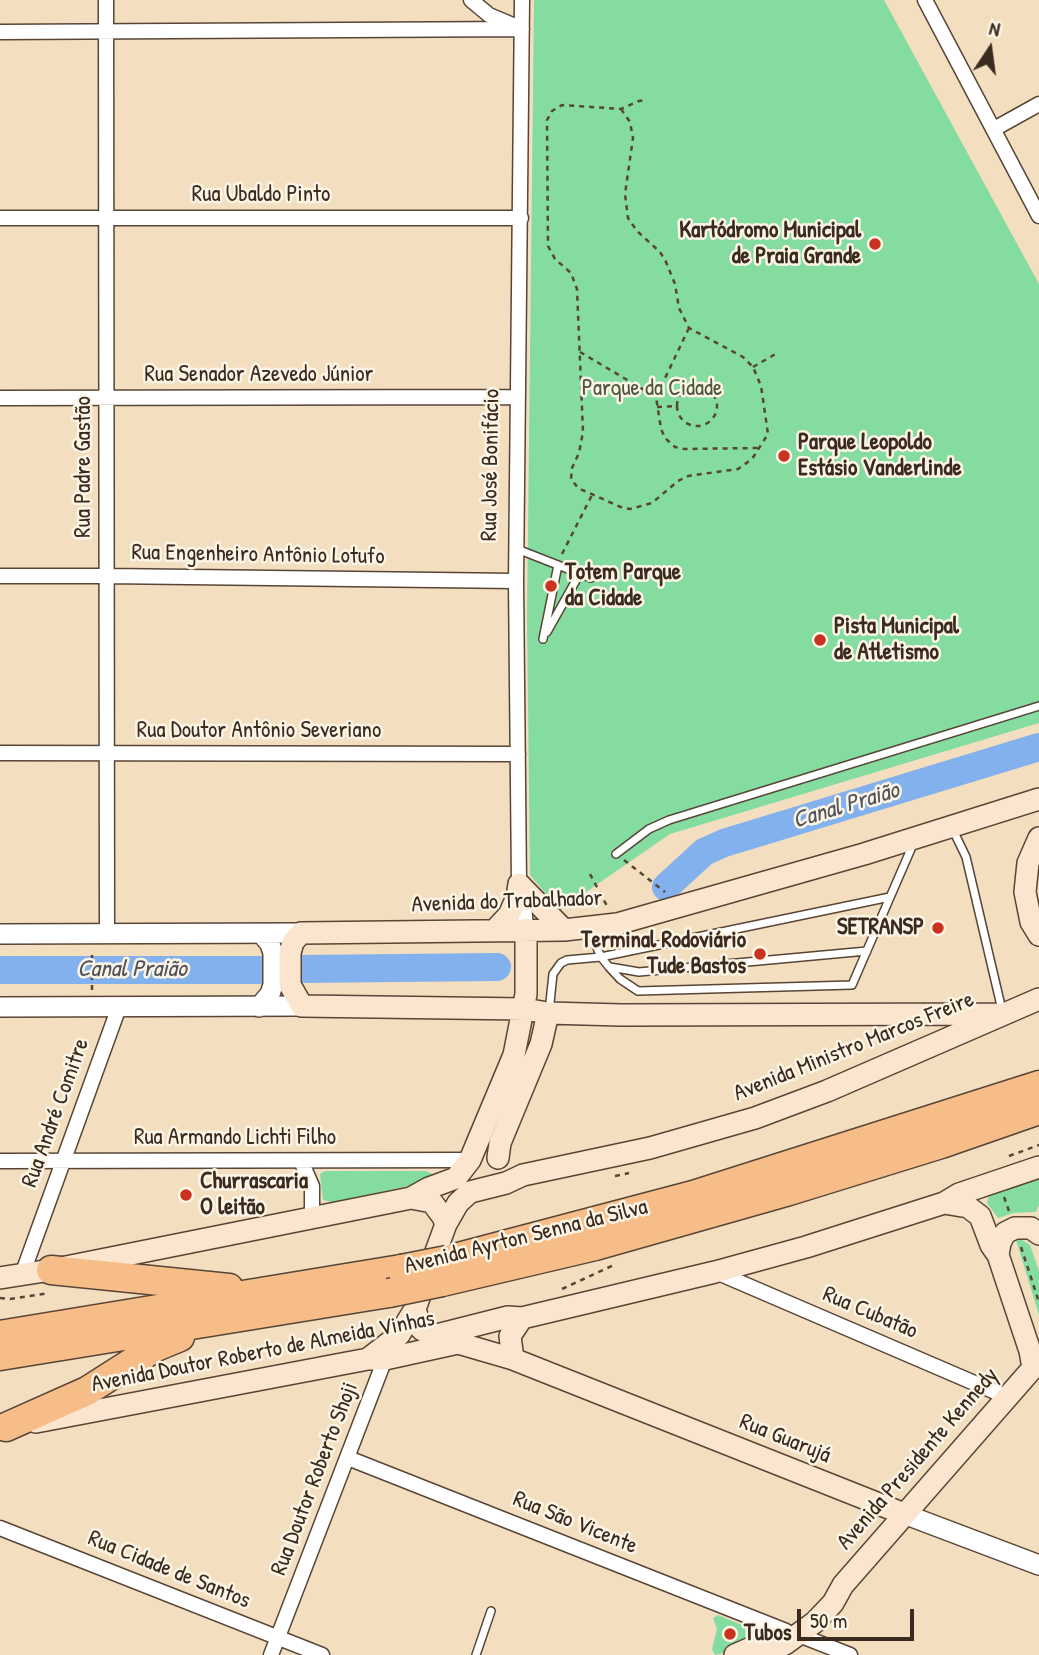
<!DOCTYPE html>
<meta charset="utf-8">
<style>
body{margin:0}
#map{position:relative;width:1039px;height:1655px;overflow:hidden;background:#f4dec0;font-family:"Patrick Hand",sans-serif}
canvas{display:block}
.north{position:absolute;left:955px;top:14px;width:70px;height:70px;-webkit-text-stroke:5px #fcf5e5;paint-order:stroke;rotate:13deg;font-size:19px;font-weight:700;line-height:28px;text-align:center;color:#3b2a1e}
.north::after{content:'';display:block;margin:auto;width:24px;height:32px;background:#3b2a1e;clip-path:polygon(50% 0,100% 100%,50% 72%,0 100%)}
.scale{position:absolute;left:797px;top:1609px;width:117px;height:32px;box-sizing:border-box;border:4px solid #3b2a1e;border-top:0;padding-left:9px;font-size:21px;line-height:24px;white-space:nowrap;color:#3b2a1e;-webkit-text-stroke:5px #fcf5e5;paint-order:stroke}
</style>
<div id="map">
<canvas width="1039" height="1655"></canvas>
<div class="north">N</div>
<div class="scale">50 m</div>
</div>
<script>
const ctx = document.querySelector('canvas').getContext('2d');
ctx.lineJoin = 'round';
function paint(path, color) { ctx.fillStyle = color; ctx.fill(path, 'evenodd'); }
const poly = rows => new Path2D(rows.map(r => 'M' + r).join(''));
function stroke(path, color, width, dash) { ctx.strokeStyle = color; ctx.lineWidth = width; ctx.lineCap = dash ? 'butt' : 'round'; ctx.setLineDash(dash || []); ctx.stroke(path); }
function label(font, color, halo, rows, align = 'center') {
  ctx.font = font + ' "Patrick Hand",sans-serif'; ctx.lineWidth = 5; ctx.setLineDash([]); ctx.textBaseline = 'middle'; ctx.strokeStyle = halo; ctx.fillStyle = color; for (const [text, x, y, turn = 0] of rows) {
    ctx.save(); ctx.translate(x, y); ctx.rotate((+turn || 0) * Math.PI / 180); ctx.textAlign = isNaN(turn) ? turn : align; if (halo) ctx.strokeText(text, 0, 0); ctx.fillText(text, 0, 0); ctx.restore();
  }
}
const green = poly([
 [534,0,884,0,1039,284,1039,723,670,834,560,910,530,875,527,618],
 [325,1171,426,1171,435,1175,432,1181,333,1202,323,1200,320,1174],
 [1039,1180,1039,1205,1036,1212,1013,1213,998,1218,987,1203,989,1195],
 [1016,1240,1022,1240,1030,1245,1039,1271,1039,1315],
 [718,1615,766,1635,737,1650,715,1655,712,1649,717,1629,713,1618]
]);
const river = poly([
 [666,887,704,852,724,843,1039,747],
 [299,969,497,967],
 [0,970,264,970]
]);
const path = poly([
 [621,109,630,122,633,138,625,194,628,218,637,231,660,252,666,262,675,284,679,308,689,328,743,357,753,367,761,386,768,434,752,459,738,469,688,476,678,481,652,503,630,509,623,508,578,488,571,479,572,468,579,453,583,432,577,289,571,273,555,259,548,246,547,120,552,111,562,105,621,109,639,101,646,100],
 [689,328,656,397,661,429,665,438,675,447,684,449,760,448],
 [580,352,656,397],
 [753,367,779,352],
 '677 406a20 20 0 1 1 40 0a20 20 0 1 1-40 0Z',
 [657,407,677,406],
 [562,554,592,495],
 [624,860,665,892],
 [590,874,608,908],
 [92,990,92,951],
 [1009,1156,1039,1145],
 [615,1176,629,1173],
 [1004,1197,1009,1211],
 [1021,1247,1039,1302],
 [562,1289,616,1264],
 [0,1298,10,1299,49,1293]
]);
const service = poly([
 [517,549,591,578],
 [547,632,579,575],
 [543,639,558,565],
 [953,830,966,857,1002,1010],
 [616,854,649,829,669,820,1039,706],
 [589,929,601,957,609,967,620,979,638,991,852,985,914,842],
 [610,967,639,972,867,951],
 [549,1012,553,974,561,963,567,960,601,957,890,897],
 [476,1655,491,1611]
]);
const minor = poly([
 [106,0,107,934],
 [471,0,489,15,515,26],
 [522,0,516,581,519,884,524,903,526,929],
 [925,0,1039,216],
 [0,32,522,29],
 [994,129,1039,104],
 [0,218,521,218],
 [0,398,517,397],
 [0,576,107,576,516,581],
 [0,753,518,754],
 [0,1161,470,1160],
 [301,1161,312,1186,312,1217],
 [716,1272,1007,1397],
 [22,1275,119,1007],
 [348,1458,786,1631],
 [0,1528,322,1655],
 [799,1635,850,1655],
 [271,1655,385,1359]
]);
const tertiary = poly([
 [0,934,301,933],
 [0,1007,302,1006],
 [259,1007,270,994,273,985,273,953,270,944,262,934],
 [904,1514,1039,1565]
]);
const secondary = poly([
 [1039,838,1028,863,1025,892,1031,922,1039,935],
 [519,884,564,930],
 [496,929,509,915,517,897,519,884],
 [1003,1014,621,1015,548,1013,524,1009,302,1006,290,985,290,953,293,942,301,933,564,930,617,924,864,854,1039,799],
 [498,1158,500,1143,541,1044,548,1013],
 [411,1198,429,1188,456,1178,470,1160,514,1055,526,994,526,929],
 [998,1255,1000,1243,1005,1233,1015,1228,1031,1228,1039,1234],
 [0,1278,51,1270,411,1198,432,1202,443,1217,446,1224],
 [415,1309,421,1329,429,1334,437,1335,508,1317,522,1318,715,1272,806,1247,944,1203,959,1194,1039,1167],
 [369,1358,399,1335,415,1309,446,1224,458,1203,470,1192,506,1183,523,1175,650,1148,755,1118,827,1091,1039,999],
 [513,1359,510,1336,522,1318],
 [36,1422,368,1359,385,1359,458,1343,513,1359,904,1514],
 [735,1655,772,1639],
 [762,1655,785,1644,815,1622,833,1603,843,1585,1033,1368,1030,1351,998,1255,991,1245,980,1216,968,1207,944,1203]
]);
const motorway = poly([
 [447,1260,693,1195,1039,1085],
 [51,1270,229,1288],
 [442,1282,595,1246,789,1191,941,1144,1039,1110],
 [0,1335,401,1269],
 [0,1356,389,1293],
 [6,1427,87,1391,156,1347,180,1337]
]);
const motorwayBridge = poly([
 [401,1269,447,1260],
 [389,1293,442,1282]
]);
const markers = [
 [875,244,7,"#c8321e"],
 [784,456,7,"#c8321e"],
 [551,586,7,"#c8321e"],
 [820,640,7,"#c8321e"],
 [938,928,7,"#c8321e"],
 [760,954,7,"#c8321e"],
 [186,1195,7,"#c8321e"],
 [730,1634,7,"#c8321e"]
];
const streetNames = [
 ["Rua Ubaldo Pinto",261,195],
 ["Rua Senador Azevedo Júnior",259,375],
 ["Rua José Bonifácio",491,465,-89],
 ["Rua Padre Gastão",84,467,-90],
 ["Rua Engenheiro Antônio Lotufo",258,555,1],
 ["Rua Doutor Antônio Severiano",259,731],
 ["Avenida do Trabalhador",507,902,-2],
 ["Avenida Ministro Marcos Freire",854,1047,-22],
 ["Rua André Comitre",56,1113,-70],
 ["Rua Armando Lichti Filho",235,1138],
 ["Avenida Ayrton Senna da Silva",526,1237,-14],
 ["Rua Cubatão",870,1313,23],
 ["Avenida Doutor Roberto de Almeida Vinhas",263,1352,-11],
 ["Rua Guarujá",785,1439,22],
 ["Avenida Presidente Kennedy",918,1459,-49],
 ["Rua Doutor Roberto Shoji",315,1479,-69],
 ["Rua São Vicente",575,1523,22],
 ["Rua Cidade de Santos",169,1570,22]
];
const poiNames = [
 ["Kartódromo Municipal",861,231,"right"],
 ["de Praia Grande",861,257,"right"],
 ["Parque Leopoldo",798,443],
 ["Estásio Vanderlinde",798,469],
 ["Totem Parque",565,573],
 ["da Cidade",565,599],
 ["Pista Municipal",834,627],
 ["de Atletismo",834,653],
 ["SETRANSP",924,928,"right"],
 ["Terminal Rodoviário",746,941,"right"],
 ["Tude Bastos",746,967,"right"],
 ["Churrascaria",200,1182],
 ["O leitão",200,1208],
 ["Tubos",744,1634]
];
const parkNames = [
 ["Parque da Cidade",652,389]
];
const waterNames = [
 ["Canal Praião",846,806,-17],
 ["Canal Praião",132,970]
];
paint(green, '#84dca1');
stroke(river, '#82b1ed', 28);
stroke(service, '#574536', 10);
stroke(minor, '#574536', 17);
stroke(tertiary, '#574536', 22);
stroke(secondary, '#574536', 24);
stroke(motorway, '#574536', 31);
stroke(path, '#574536', 2.5, [5, 5]);
stroke(service, '#fff', 7);
stroke(minor, '#fff', 14);
stroke(tertiary, '#fff', 19);
stroke(secondary, '#fce5cf', 21);
stroke(motorway, '#f7bd88', 28);
stroke(motorwayBridge, '#574536', 31, []);
stroke(motorwayBridge, '#f7bd88', 28);
for (const [x, y, r, color] of markers) { const dot = new Path2D(); dot.arc(x, y, r, 0, 2 * Math.PI); ctx.fillStyle = color; ctx.fill(dot); stroke(dot, '#fcf5e5', 2.5); }
label('23px', '#3b2a1e', '#fcf5e5', streetNames);
label('bold 23px', '#3b2a1e', '#fcf5e5', poiNames, 'left');
label('23px', '#4d563f', '#fcf5e5', parkNames);
label('italic 24px', '#50525c', '#fcf5e5', waterNames);
</script>
